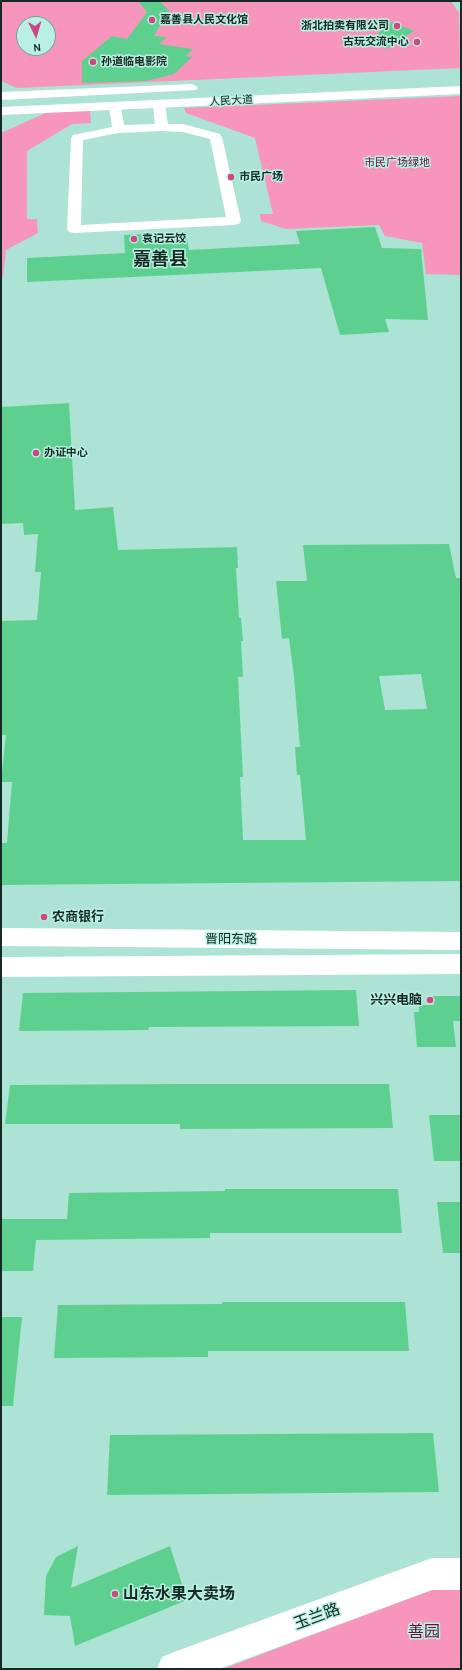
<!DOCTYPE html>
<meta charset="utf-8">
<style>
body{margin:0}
#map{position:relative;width:462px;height:1670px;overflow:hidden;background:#ace3d4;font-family:Karla,sans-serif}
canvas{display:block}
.frame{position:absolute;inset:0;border:2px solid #152a25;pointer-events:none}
.north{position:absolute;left:16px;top:16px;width:40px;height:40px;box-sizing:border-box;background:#b9f0e1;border:1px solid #77a196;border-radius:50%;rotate:175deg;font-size:11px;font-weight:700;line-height:16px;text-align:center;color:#152a25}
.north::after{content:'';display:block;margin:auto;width:14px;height:18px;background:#ce4683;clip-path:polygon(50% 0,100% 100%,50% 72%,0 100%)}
</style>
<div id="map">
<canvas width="462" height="1670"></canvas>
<div class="frame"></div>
<div class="north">N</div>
</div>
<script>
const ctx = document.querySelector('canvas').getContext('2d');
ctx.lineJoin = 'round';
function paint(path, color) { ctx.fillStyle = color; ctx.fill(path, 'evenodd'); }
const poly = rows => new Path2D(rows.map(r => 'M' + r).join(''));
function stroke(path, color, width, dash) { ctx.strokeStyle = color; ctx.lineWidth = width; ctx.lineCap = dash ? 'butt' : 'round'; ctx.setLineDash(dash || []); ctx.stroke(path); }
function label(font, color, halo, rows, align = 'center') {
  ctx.font = font + ' Karla,"Noto Sans SC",sans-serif'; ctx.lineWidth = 3; ctx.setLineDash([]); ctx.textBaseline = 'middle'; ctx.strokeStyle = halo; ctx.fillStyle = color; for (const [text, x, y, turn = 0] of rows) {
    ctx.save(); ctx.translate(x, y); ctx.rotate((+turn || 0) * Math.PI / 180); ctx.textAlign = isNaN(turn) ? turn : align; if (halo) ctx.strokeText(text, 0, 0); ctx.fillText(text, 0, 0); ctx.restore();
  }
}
const green = poly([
 [1,1,451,1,459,13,460,68,17,88,1,81],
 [24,24,48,24,48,48,24,48],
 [461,96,461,275,426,274,422,243,385,236,379,225,286,229,261,221,260,214,273,214,255,138,186,113,184,108],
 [90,110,91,123,72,124,27,151,27,219,37,219,38,233,6,250,3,277,1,277,1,133,48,112],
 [436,1588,461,1588,461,1669,223,1669]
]);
const building = poly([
 [138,1,159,1,169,10,154,36,167,37,159,44,193,49,186,56,192,57,174,74,146,81,82,83,82,61,112,36,127,39,147,12],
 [392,22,414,31,386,49,375,36],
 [375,227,382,248,421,249,428,320,385,319,389,332,340,335,321,268,27,282,27,258,125,253,124,235,186,232,189,250,300,244,296,231],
 [69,403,75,510,113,507,118,550,237,547,238,568,236,568,239,618,241,618,243,641,241,641,243,677,238,677,243,777,240,777,243,840,306,840,300,775,297,775,295,747,300,747,294,677,289,638,282,639,276,581,307,581,303,545,449,544,456,578,461,578,461,881,1,885,1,843,7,843,12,782,1,782,6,735,1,735,1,621,37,620,41,572,35,572,38,534,24,535,23,523,1,524,1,407],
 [421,674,427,709,385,710,379,676],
 [356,990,359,1026,149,1027,148,1030,19,1031,23,993],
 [433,996,461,996,461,1021,453,1021,456,1047,417,1047,414,1012,419,1012,419,1005,434,1005],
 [181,1084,389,1084,393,1128,180,1129,180,1124,5,1124,10,1085],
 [429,1115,461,1115,461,1161,434,1161],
 [225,1189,398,1189,402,1233,210,1233,210,1238,36,1240,33,1271,1,1271,1,1219,67,1219,69,1193,225,1191],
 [437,1202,461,1202,461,1253,443,1253],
 [222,1302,405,1302,409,1351,208,1351,208,1357,54,1358,58,1305,222,1304],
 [1,1317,22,1317,13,1406,1,1406],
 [433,1433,439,1492,107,1495,110,1435],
 [78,1546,71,1588,170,1546,187,1600,75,1646,70,1616,44,1615,46,1576,56,1557]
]);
const minor = poly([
 [159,101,163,102,165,105,168,124,183,124,220,134,222,137,241,221,239,224,234,225,74,233,69,232,67,229,71,138,73,135,112,127,109,107,111,104,115,103,119,104,121,107,124,125,155,124,153,105,155,102,159,101],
 [162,131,183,132,210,139,226,217,81,225,83,140,118,133,162,131],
 [432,1558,461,1558,461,1590,432,1590,219,1669,157,1669,162,1657,174,1652,432,1558]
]);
const major = poly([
 [192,84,196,86,198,88,196,90,1,100,1,92,192,84],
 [461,86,461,94,1,115,1,107,461,86],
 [1,928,461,932,461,950,1,946,1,928],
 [461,954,461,974,1,977,1,957,461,954]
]);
const markers = [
 [152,20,4,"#ce4683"],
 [397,26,4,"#ce4683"],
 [417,42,4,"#ce4683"],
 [93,62,4,"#ce4683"],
 [231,177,4,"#ce4683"],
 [134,239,4,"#ce4683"],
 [36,453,4,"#ce4683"],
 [44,917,4,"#ce4683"],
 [430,1000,4,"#ce4683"],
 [115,1594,4,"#ce4683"]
];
const farPoinames = [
 ["嘉善县人民文化馆",160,20],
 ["浙北拍卖有限公司",389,26,"right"],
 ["古玩交流中心",409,42,"right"],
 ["孙道临电影院",101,62],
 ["市民广场",239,177],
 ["袁记云饺",142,239],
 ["办证中心",44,453]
];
const farStreetnames = [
 ["人民大道",231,101,-3]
];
const farParknames = [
 ["市民广场绿地",397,163]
];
const poiNames = [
 ["农商银行",52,917],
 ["兴兴电脑",422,1000,"right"]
];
const streetNames = [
 ["晋阳东路",231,939]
];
const nearPoinames = [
 ["山东水果大卖场",123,1594]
];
const nearStreetnames = [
 ["玉兰路",317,1617,-20]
];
const nearParknames = [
 ["善园",424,1632]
];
const farTownnames = [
 ["嘉善县",160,260]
];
paint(green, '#f895ba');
paint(building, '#5dd090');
paint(minor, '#fff');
paint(major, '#fff');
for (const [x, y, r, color] of markers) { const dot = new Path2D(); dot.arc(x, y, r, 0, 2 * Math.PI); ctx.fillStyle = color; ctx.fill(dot); stroke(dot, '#b9f0e1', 1.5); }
label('bold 11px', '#152a25', '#b9f0e1', farPoinames, 'left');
label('11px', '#152a25', '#b9f0e1', farStreetnames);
label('11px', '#6e0b3e', '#b9f0e1', farParknames);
label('bold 13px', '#152a25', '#b9f0e1', poiNames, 'left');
label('13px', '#152a25', '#b9f0e1', streetNames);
label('bold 16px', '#152a25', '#b9f0e1', nearPoinames, 'left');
label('16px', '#152a25', '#b9f0e1', nearStreetnames);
label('16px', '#6e0b3e', '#b9f0e1', nearParknames);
label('bold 18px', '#152a25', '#b9f0e1', farTownnames);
</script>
